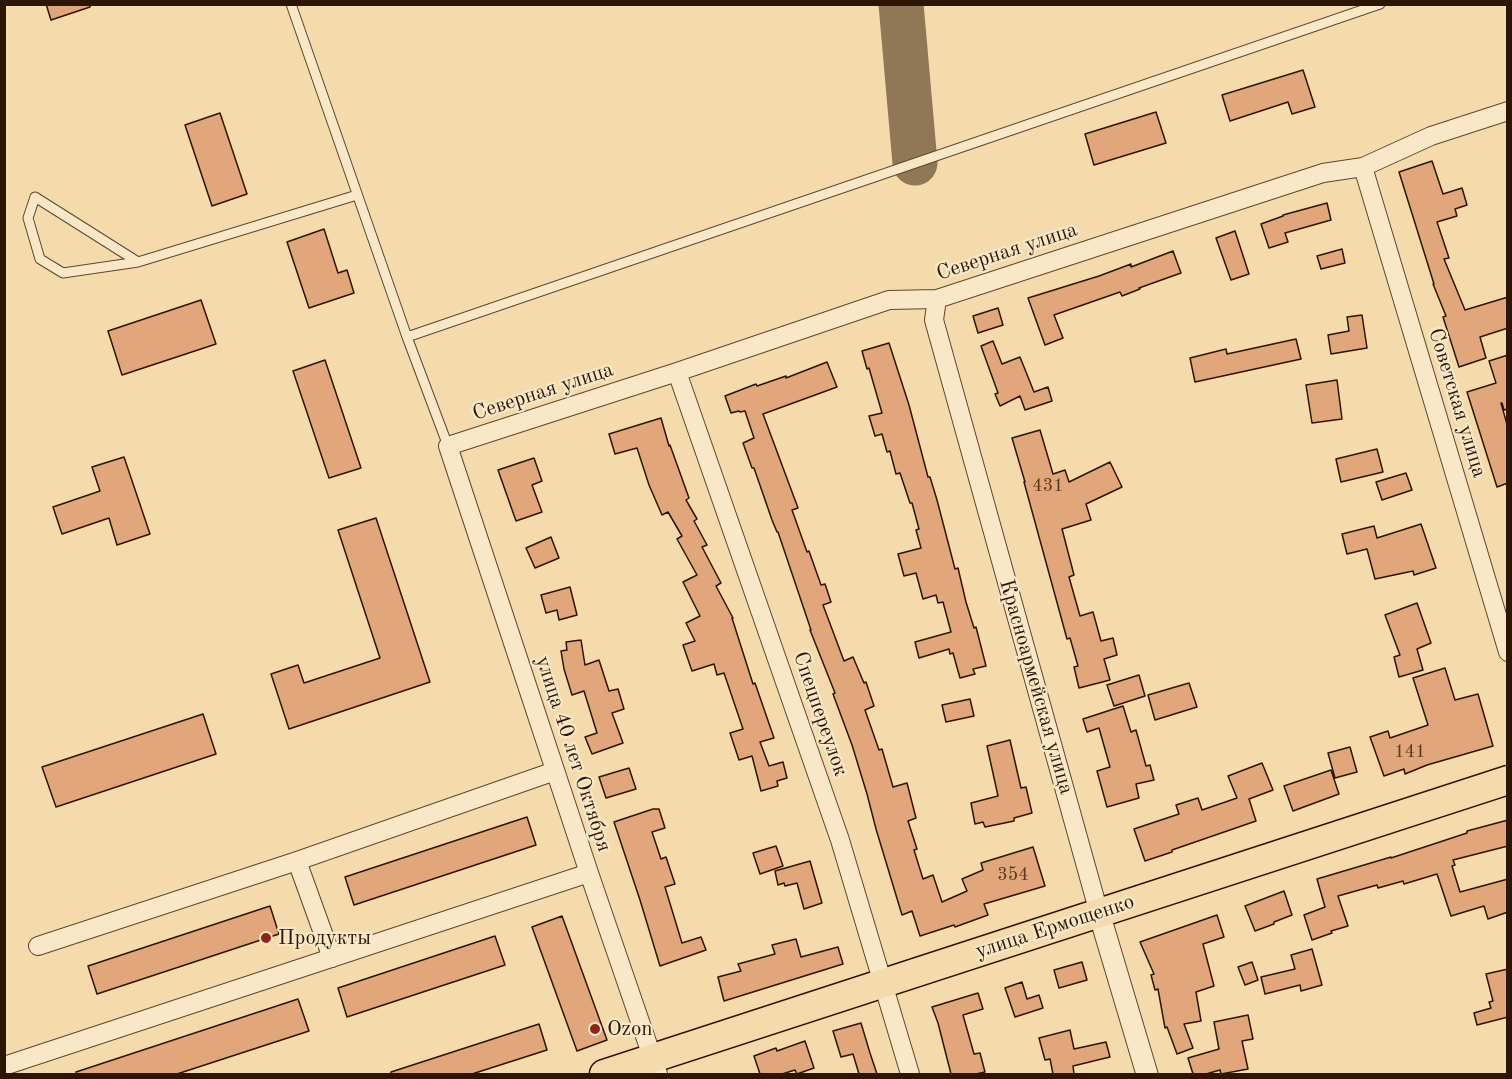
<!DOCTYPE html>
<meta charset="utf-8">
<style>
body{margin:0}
#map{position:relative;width:1512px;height:1079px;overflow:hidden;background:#f5dbab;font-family:"Old Standard TT",serif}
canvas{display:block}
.frame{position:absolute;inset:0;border:6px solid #2c1501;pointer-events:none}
</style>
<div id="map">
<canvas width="1512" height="1079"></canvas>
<div class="frame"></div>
</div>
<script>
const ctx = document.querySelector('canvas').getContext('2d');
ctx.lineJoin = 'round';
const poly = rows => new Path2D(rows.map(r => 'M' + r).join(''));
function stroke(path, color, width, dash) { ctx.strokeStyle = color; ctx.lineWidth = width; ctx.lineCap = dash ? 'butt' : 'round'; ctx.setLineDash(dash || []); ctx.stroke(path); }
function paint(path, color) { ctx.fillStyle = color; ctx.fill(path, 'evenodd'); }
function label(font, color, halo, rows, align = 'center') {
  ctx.font = font + ' "Old Standard TT",serif'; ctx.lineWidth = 4.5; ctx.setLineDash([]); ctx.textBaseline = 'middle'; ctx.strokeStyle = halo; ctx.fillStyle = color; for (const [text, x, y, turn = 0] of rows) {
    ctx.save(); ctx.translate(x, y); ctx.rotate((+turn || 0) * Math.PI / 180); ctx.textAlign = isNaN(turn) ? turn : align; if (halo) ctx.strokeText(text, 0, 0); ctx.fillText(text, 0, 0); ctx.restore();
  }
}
const taxiway = poly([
 [901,4,915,163]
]);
const building = poly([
 [46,4,90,4,90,7,51,20,46,4],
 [1303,70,1315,107,1292,114,1288,102,1230,121,1222,95,1303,70],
 [1156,112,1166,143,1094,165,1085,134,1156,112],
 [220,113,247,194,212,206,185,125,220,113],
 [1432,161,1443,194,1462,188,1467,205,1455,209,1457,216,1437,222,1449,258,1444,259,1465,310,1508,297,1508,328,1480,337,1486,358,1459,367,1443,317,1446,316,1433,284,1434,284,1399,172,1432,161],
 [1327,203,1331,220,1285,233,1288,242,1269,248,1261,224,1283,216,1283,215,1327,203],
 [324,229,338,273,347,270,354,293,309,308,287,242,324,229],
 [1235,231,1249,274,1231,280,1216,238,1235,231],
 [1342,249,1345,263,1321,269,1317,256,1342,249],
 [1173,251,1181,273,1139,288,1140,289,1122,296,1120,292,1054,315,1063,338,1045,345,1028,298,1099,276,1131,264,1131,267,1173,251],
 [201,300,216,344,122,375,108,331,201,300],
 [998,308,1003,325,978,333,973,316,998,308],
 [1362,315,1367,348,1331,354,1328,335,1349,331,1347,317,1362,315],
 [1296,339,1301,359,1195,382,1190,358,1226,349,1227,354,1296,339],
 [993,341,1002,364,1020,357,1034,392,1048,387,1052,401,1025,410,1020,396,1000,406,995,394,998,393,981,346,993,341],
 [889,343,909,405,928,477,930,477,937,500,955,569,958,568,966,602,974,628,976,627,986,666,973,669,975,674,960,678,953,653,950,654,949,649,919,658,915,642,951,632,943,602,938,603,936,595,923,599,916,573,904,576,898,554,921,548,916,530,919,529,912,503,910,503,900,473,896,474,890,451,887,452,882,434,875,436,869,416,882,413,869,368,867,369,862,351,889,343],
 [1508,355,1508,409,1504,410,1502,403,1501,403,1508,428,1508,483,1497,487,1467,392,1496,383,1489,361,1508,355],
 [325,360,361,468,329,478,293,371,325,360],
 [827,362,837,387,763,414,798,508,792,510,807,552,809,551,821,585,825,584,831,602,823,605,844,661,853,657,864,683,866,682,874,706,865,710,879,750,882,749,893,787,907,783,916,818,908,821,917,849,914,850,923,879,933,875,942,902,967,891,962,879,983,870,981,863,1033,847,1045,886,984,904,988,915,955,927,954,925,920,936,912,911,902,915,876,829,867,794,852,745,833,694,835,693,810,630,811,630,778,532,777,532,772,520,754,468,752,468,743,443,754,438,745,411,740,412,739,411,731,413,725,396,756,384,757,386,786,376,786,378,827,362],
 [1337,380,1342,419,1312,423,1306,385,1337,380],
 [661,418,669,446,670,445,689,498,686,500,697,519,694,521,707,545,702,547,721,583,716,586,733,618,732,618,753,684,755,683,774,738,760,742,769,766,783,762,787,778,777,781,778,786,761,791,752,756,739,760,730,733,743,729,724,673,717,675,714,664,692,671,683,645,695,641,686,623,700,616,683,582,697,575,677,539,682,536,668,512,662,515,649,485,637,448,615,454,609,434,661,418],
 [1040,430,1053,474,1065,470,1069,482,1110,462,1122,487,1086,504,1091,520,1062,529,1074,575,1069,577,1080,616,1093,612,1101,641,1113,638,1117,655,1104,659,1110,680,1079,688,1074,667,1078,666,1070,638,1067,639,1024,482,1025,482,1012,438,1040,430],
 [1377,449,1383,472,1341,482,1336,459,1377,449],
 [124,457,150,534,117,545,109,518,62,534,53,507,100,491,92,467,124,457],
 [534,458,542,481,532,485,542,512,516,521,498,470,534,458],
 [1406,473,1412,490,1382,500,1376,482,1406,473],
 [376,518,430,682,289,729,271,674,298,665,304,683,380,658,338,530,376,518],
 [1421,524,1436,568,1414,575,1413,571,1375,579,1367,549,1347,554,1342,534,1374,526,1377,538,1421,524],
 [551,537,559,558,535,568,526,548,551,537],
 [570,587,577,615,559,620,557,610,546,613,541,595,570,587],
 [1417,603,1431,643,1417,649,1423,670,1399,677,1394,657,1400,655,1385,615,1417,603],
 [581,640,585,665,599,660,609,691,618,689,624,709,612,713,623,743,592,754,585,737,597,733,584,691,572,695,564,669,561,651,567,650,566,642,581,640],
 [1445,668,1455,700,1478,694,1493,746,1427,765,1405,774,1404,769,1384,776,1370,737,1388,731,1390,738,1428,725,1413,678,1445,668],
 [1139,675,1145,696,1114,706,1107,685,1139,675],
 [1189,683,1197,707,1155,720,1148,695,1189,683],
 [970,699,974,716,946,722,942,705,970,699],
 [1123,706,1131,732,1136,730,1146,766,1150,765,1154,780,1136,784,1139,798,1107,807,1097,771,1110,767,1099,728,1087,732,1083,719,1123,706],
 [203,714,216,754,56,807,42,767,203,714],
 [1010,740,1021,788,1026,787,1032,813,1014,818,1014,821,985,827,983,822,975,824,971,803,998,796,987,746,1010,740],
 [1350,747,1357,772,1335,778,1328,753,1350,747],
 [1262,763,1273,790,1249,799,1256,821,1172,850,1172,852,1145,861,1134,829,1179,814,1176,805,1198,798,1202,810,1237,798,1228,776,1262,763],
 [629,768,636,789,606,798,599,777,629,768],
 [1331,770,1339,794,1293,811,1284,786,1331,770],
 [653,809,659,809,665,828,652,832,661,859,666,857,675,884,665,887,682,943,701,937,706,950,660,966,640,900,614,822,653,809],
 [527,817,536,845,354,905,345,877,527,817],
 [1508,820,1508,846,1453,860,1455,865,1452,866,1460,892,1508,879,1508,912,1488,919,1484,906,1451,916,1437,874,1404,884,1403,881,1378,888,1377,885,1338,896,1348,926,1331,931,1332,933,1312,940,1304,915,1325,907,1317,879,1391,857,1391,858,1467,833,1467,831,1508,820],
 [776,846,783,866,760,874,753,853,776,846],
 [810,861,822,903,804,909,797,883,785,886,784,883,778,885,775,871,810,861],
 [1284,891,1292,915,1274,922,1274,924,1255,931,1245,906,1284,891],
 [270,906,279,934,97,994,88,966,270,906],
 [1217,915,1224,937,1203,944,1214,986,1196,992,1201,1021,1184,1024,1193,1048,1177,1054,1167,1027,1165,1028,1158,989,1155,990,1151,975,1154,974,1140,942,1217,915],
 [562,916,607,1040,577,1051,532,927,562,916],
 [495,936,505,965,347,1017,338,988,495,936],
 [796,939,801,957,838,947,843,964,724,1001,718,977,741,971,738,964,775,954,772,945,796,939],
 [1312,949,1322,985,1301,991,1300,985,1265,994,1261,977,1295,969,1291,955,1312,949],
 [1082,962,1087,980,1059,988,1054,970,1082,962],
 [1252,962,1258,980,1245,985,1238,967,1252,962],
 [1508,969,1508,1017,1477,1025,1474,1013,1491,1008,1489,1002,1493,1001,1486,974,1508,969],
 [1022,982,1027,999,1039,995,1043,1008,1015,1017,1005,988,1022,982],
 [978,993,983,1009,963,1015,974,1054,980,1053,985,1072,976,1074,951,1074,938,1023,932,1007,978,993],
 [298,999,309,1031,177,1074,77,1074,76,1072,298,999],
 [1248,1015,1253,1039,1242,1041,1248,1069,1221,1074,1220,1070,1206,1074,1193,1074,1188,1058,1219,1049,1214,1022,1248,1015],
 [861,1023,870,1053,877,1074,859,1074,853,1054,841,1057,833,1031,861,1023],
 [539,1024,547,1050,472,1074,391,1074,391,1072,539,1024],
 [1070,1030,1074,1049,1106,1042,1110,1057,1073,1066,1074,1074,1053,1074,1050,1059,1045,1060,1039,1038,1070,1030],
 [805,1041,814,1068,797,1074,795,1070,782,1074,760,1074,754,1056,776,1048,777,1051,805,1041]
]);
const service = poly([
 [291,4,407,337],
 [138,262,63,273,40,259,28,218,35,197,138,262,357,195],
 [448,446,407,337,1380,4]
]);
const minor = poly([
 [1363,167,1508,652],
 [937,299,934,320,1099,913],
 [677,372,840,840,910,1074],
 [297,861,332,958],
 [38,946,297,861,555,771],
 [4,1066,589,873],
 [658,1074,589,873,448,446,677,372,889,300,937,299,1323,173,1363,167,1431,136,1508,111]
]);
const tertiary = poly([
 [1099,913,1147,1074]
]);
const trunk = poly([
 [604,1074,1508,780]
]);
const markers = [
 [266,938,6,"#8f2418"],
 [595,1029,6,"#8f2418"]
];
const numberNames = [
 ["431",1048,486],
 ["141",1410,752],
 ["354",1013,875]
];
const streetNames = [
 ["Северная улица",1007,252,-18],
 ["Северная улица",543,392,-18],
 ["Советская улица",1457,403,73],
 ["Красноармейская улица",1036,687,74],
 ["Спецпереулок",820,714,71],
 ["улица 40 лет Октября",573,754,72],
 ["улица Ермощенко",1055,927,-18]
];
const poiNames = [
 ["Продукты",278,938],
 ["Ozon",607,1029]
];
stroke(taxiway, '#907856', 45);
paint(building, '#e1a679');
stroke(building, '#2c1501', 1.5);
stroke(service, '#5e462c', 11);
stroke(minor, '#5e462c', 20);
stroke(tertiary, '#5e462c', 23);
stroke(trunk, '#2c1501', 31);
stroke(service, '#f8e8c8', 9);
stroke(minor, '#f8e8c8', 18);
stroke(tertiary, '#f8e8c8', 21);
stroke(trunk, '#f5dbab', 28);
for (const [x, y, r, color] of markers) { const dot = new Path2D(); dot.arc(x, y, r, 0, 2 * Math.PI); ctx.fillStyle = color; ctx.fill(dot); stroke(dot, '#f8e8c8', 2); }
label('18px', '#59391f', null, numberNames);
label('21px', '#2c1501', '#f8e8c8', streetNames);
label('21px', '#2c1501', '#f8e8c8', poiNames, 'left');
</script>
